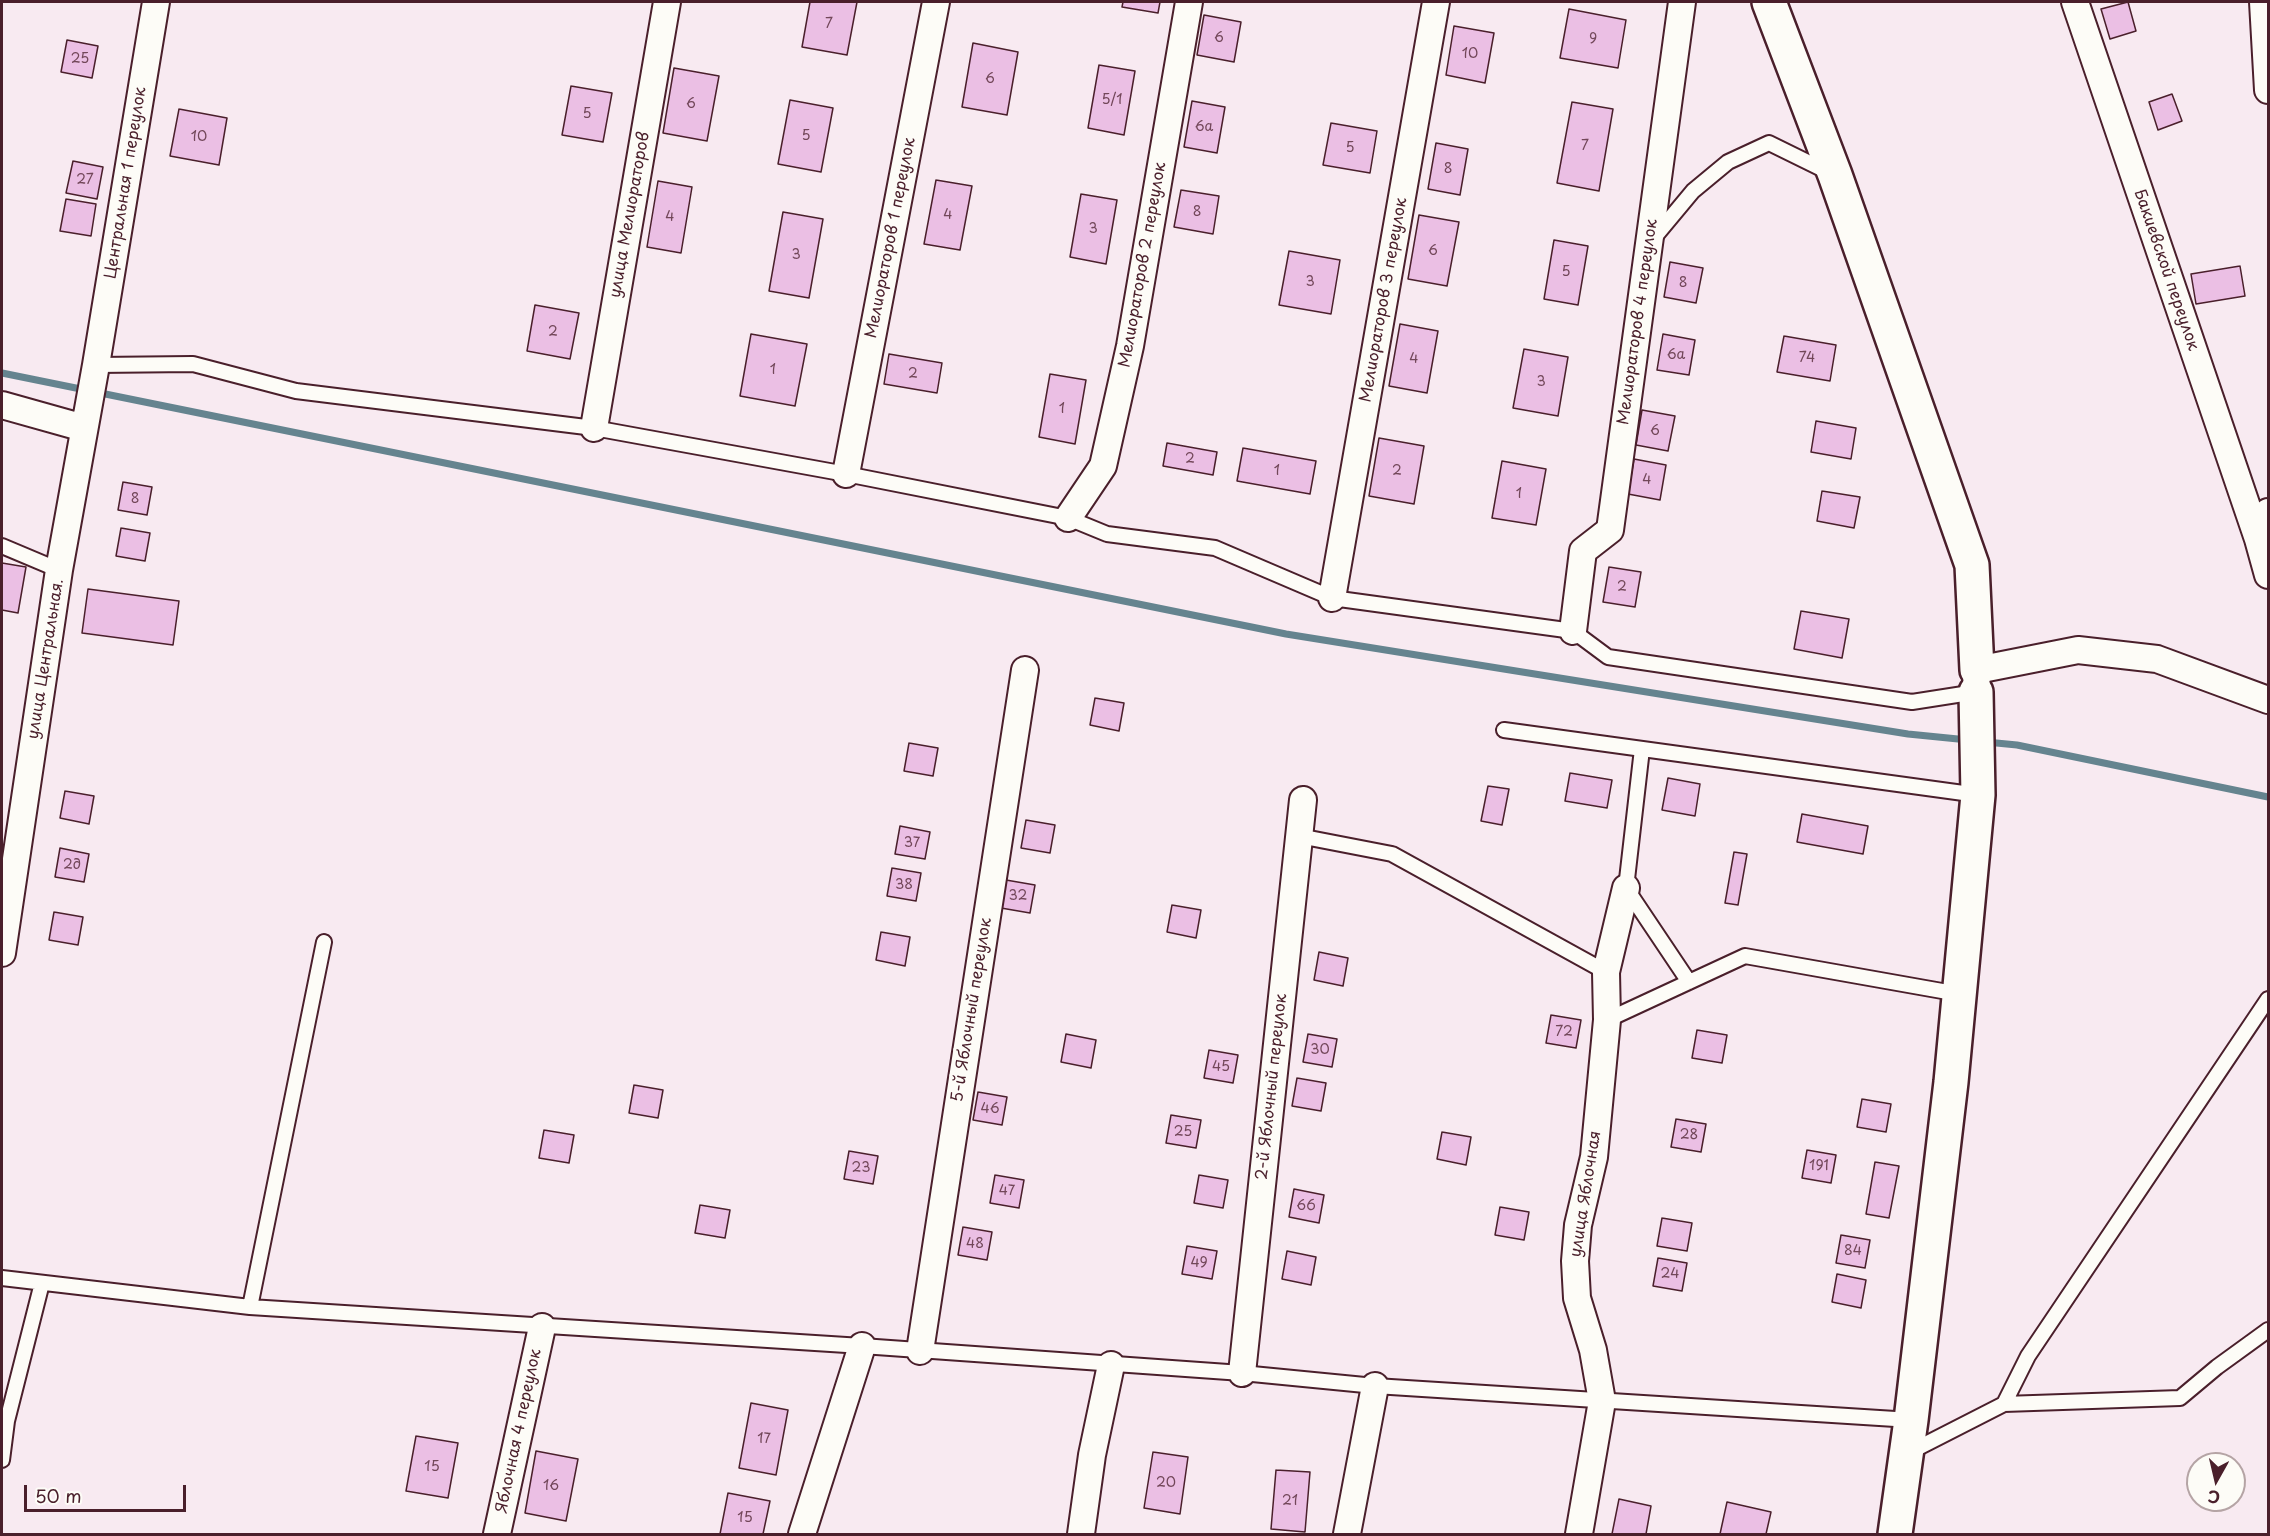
<!DOCTYPE html>
<meta charset="utf-8">
<style>
body{margin:0}
#map{position:relative;width:2270px;height:1536px;overflow:hidden;background:#f8eaf1;font-family:"Playpen Sans",sans-serif}
canvas{display:block}
.frame{position:absolute;inset:0;border:3px solid #4a1f2b;pointer-events:none}
.north{position:absolute;left:2186px;top:1452px;width:60px;height:60px;box-sizing:border-box;background:#fdfcf7;border:2px solid #b5a4a5;border-radius:50%;rotate:188deg;font-size:16px;font-weight:700;line-height:24px;text-align:center;color:#4a1f2b}
.north::after{content:'';display:block;margin:auto;width:21px;height:27px;background:#4a1f2b;clip-path:polygon(50% 0,100% 100%,50% 72%,0 100%)}
.scale{position:absolute;left:24px;top:1485px;width:162px;height:27px;box-sizing:border-box;border:3px solid #4a1f2b;border-top:0;padding-left:8px;font-size:18px;line-height:21px;white-space:nowrap;color:#4a1f2b;-webkit-text-stroke:4px #fdfcf7;paint-order:stroke}
</style>
<div id="map">
<canvas width="2270" height="1536"></canvas>
<div class="frame"></div>
<div class="north">С</div>
<div class="scale">50 m</div>
</div>
<script>
const ctx = document.querySelector('canvas').getContext('2d');
ctx.lineJoin = 'round';
const poly = rows => new Path2D(rows.map(r => 'M' + r).join(''));
function stroke(path, color, width, dash) { ctx.strokeStyle = color; ctx.lineWidth = width; ctx.lineCap = dash ? 'butt' : 'round'; ctx.setLineDash(dash || []); ctx.stroke(path); }
function paint(path, color) { ctx.fillStyle = color; ctx.fill(path, 'evenodd'); }
function label(font, color, halo, rows, align = 'center') {
  ctx.font = font + ' "Playpen Sans",sans-serif'; ctx.lineWidth = 6; ctx.setLineDash([]); ctx.textBaseline = 'middle'; ctx.strokeStyle = halo; ctx.fillStyle = color; for (const [text, x, y, turn = 0] of rows) {
    ctx.save(); ctx.translate(x, y); ctx.rotate((+turn || 0) * Math.PI / 180); ctx.textAlign = isNaN(turn) ? turn : align; if (halo) ctx.strokeText(text, 0, 0); ctx.fillText(text, 0, 0); ctx.restore();
  }
}
const stream = poly([
 [2,373,1286,634,1908,734,1968,740],
 [1986,742,2017,745,2268,797]
]);
const building = poly([
 [810,2,857,2,847,55,802,47,810,2],
 [1123,2,1160,2,1158,13,1122,7,1123,2],
 [2128,2,2136,31,2110,39,2101,9,2128,2],
 [1569,9,1626,20,1618,68,1560,58,1569,9],
 [1204,15,1241,22,1234,62,1197,55,1204,15],
 [1454,26,1494,33,1485,83,1446,75,1454,26],
 [67,40,98,46,92,78,61,72,67,40],
 [973,43,1018,52,1007,115,962,107,973,43],
 [1099,65,1135,71,1124,135,1088,128,1099,65],
 [674,68,719,76,707,141,663,133,674,68],
 [571,86,612,93,603,142,562,135,571,86],
 [2172,94,2182,121,2158,130,2149,102,2172,94],
 [790,100,833,108,821,172,778,164,790,100],
 [1192,101,1225,107,1217,153,1184,147,1192,101],
 [1572,102,1613,109,1599,191,1557,183,1572,102],
 [179,109,227,118,219,165,170,156,179,109],
 [1331,123,1377,131,1370,173,1323,165,1331,123],
 [1436,143,1468,149,1460,195,1428,189,1436,143],
 [73,161,103,167,97,199,66,193,73,161],
 [936,180,972,186,960,250,924,244,936,180],
 [658,181,692,187,681,253,647,247,658,181],
 [1181,190,1219,196,1213,234,1174,227,1181,190],
 [1081,194,1117,200,1106,264,1070,257,1081,194],
 [66,199,96,204,91,236,60,231,66,199],
 [783,212,823,219,809,298,769,291,783,212],
 [1419,215,1459,222,1447,286,1408,279,1419,215],
 [1554,240,1588,246,1578,305,1544,299,1554,240],
 [1289,251,1340,260,1331,314,1279,305,1289,251],
 [1670,262,1703,268,1696,303,1664,297,1670,262],
 [2240,266,2245,296,2196,304,2191,274,2240,266],
 [535,305,579,313,570,359,527,351,535,305],
 [1400,324,1438,331,1427,393,1389,386,1400,324],
 [751,334,807,344,795,406,740,396,751,334],
 [1663,334,1695,340,1689,375,1657,370,1663,334],
 [1784,336,1836,345,1830,381,1777,372,1784,336],
 [1524,349,1568,357,1558,416,1513,408,1524,349],
 [889,354,942,363,937,393,884,384,889,354],
 [1050,374,1086,380,1075,444,1039,437,1050,374],
 [1642,410,1675,416,1668,451,1636,445,1642,410],
 [1816,421,1856,428,1851,459,1811,452,1816,421],
 [1379,438,1424,446,1414,504,1369,496,1379,438],
 [1167,443,1217,452,1213,475,1163,466,1167,443],
 [1243,448,1316,461,1310,494,1237,481,1243,448],
 [1634,459,1666,465,1660,500,1628,494,1634,459],
 [1502,461,1546,469,1536,525,1492,518,1502,461],
 [123,482,152,487,147,515,118,510,123,482],
 [1822,491,1860,497,1854,528,1817,521,1822,491],
 [121,528,150,533,145,561,116,556,121,528],
 [2,563,26,567,18,613,2,610,2,563],
 [1609,567,1641,572,1635,607,1603,602,1609,567],
 [88,589,179,601,173,645,82,633,88,589],
 [1801,611,1849,619,1842,658,1794,649,1801,611],
 [1095,698,1124,703,1119,731,1090,725,1095,698],
 [909,743,938,748,933,776,904,771,909,743],
 [1570,773,1612,780,1607,808,1565,801,1570,773],
 [1668,778,1700,784,1695,816,1662,810,1668,778],
 [1488,786,1509,789,1502,825,1481,821,1488,786],
 [65,791,94,796,89,824,60,818,65,791],
 [1802,814,1868,826,1863,854,1797,842,1802,814],
 [1026,820,1055,825,1050,853,1021,848,1026,820],
 [900,826,930,832,925,859,895,854,900,826],
 [60,848,89,854,84,882,55,877,60,848],
 [1734,852,1747,854,1738,905,1725,903,1734,852],
 [892,868,921,873,916,901,887,896,892,868],
 [1006,880,1035,885,1030,913,1001,908,1006,880],
 [1172,905,1201,910,1196,938,1167,932,1172,905],
 [54,912,83,917,78,945,49,940,54,912],
 [881,932,910,937,905,966,876,960,881,932],
 [1319,952,1348,958,1343,986,1314,980,1319,952],
 [1551,1015,1581,1020,1576,1048,1546,1043,1551,1015],
 [1697,1030,1727,1035,1722,1063,1692,1058,1697,1030],
 [1066,1034,1096,1040,1091,1068,1061,1062,1066,1034],
 [1308,1034,1337,1039,1332,1067,1303,1062,1308,1034],
 [1209,1050,1238,1055,1233,1083,1204,1078,1209,1050],
 [1297,1078,1326,1083,1321,1111,1292,1106,1297,1078],
 [634,1085,663,1090,658,1118,629,1113,634,1085],
 [978,1092,1007,1097,1002,1125,973,1120,978,1092],
 [1862,1099,1891,1104,1886,1132,1857,1127,1862,1099],
 [1171,1115,1201,1120,1196,1148,1166,1143,1171,1115],
 [1676,1119,1706,1124,1701,1152,1671,1147,1676,1119],
 [544,1130,574,1135,569,1163,539,1158,544,1130],
 [1442,1132,1471,1137,1466,1165,1437,1159,1442,1132],
 [1807,1150,1836,1155,1831,1183,1802,1178,1807,1150],
 [849,1151,878,1156,873,1184,844,1179,849,1151],
 [1875,1162,1899,1166,1889,1218,1866,1214,1875,1162],
 [995,1175,1024,1180,1019,1208,990,1203,995,1175],
 [1199,1175,1228,1180,1223,1208,1194,1203,1199,1175],
 [1294,1189,1324,1195,1319,1223,1289,1217,1294,1189],
 [700,1205,730,1210,725,1238,695,1233,700,1205],
 [1500,1207,1529,1212,1524,1240,1495,1235,1500,1207],
 [1662,1218,1692,1223,1687,1251,1657,1246,1662,1218],
 [963,1227,992,1232,987,1260,958,1255,963,1227],
 [1841,1235,1870,1240,1865,1268,1836,1263,1841,1235],
 [1187,1246,1217,1251,1212,1279,1182,1274,1187,1246],
 [1287,1251,1316,1257,1311,1285,1282,1279,1287,1251],
 [1658,1258,1687,1263,1682,1291,1653,1286,1658,1258],
 [1837,1274,1866,1280,1861,1308,1832,1302,1837,1274],
 [751,1403,788,1410,776,1475,739,1468,751,1403],
 [416,1436,458,1443,448,1498,406,1491,416,1436],
 [536,1451,578,1459,566,1521,525,1513,536,1451],
 [1153,1452,1188,1457,1180,1514,1144,1508,1153,1452],
 [1276,1470,1310,1472,1305,1532,1271,1529,1276,1470],
 [728,1493,770,1501,763,1534,720,1534,728,1493],
 [1619,1499,1651,1506,1646,1534,1612,1534,1619,1499],
 [1727,1502,1771,1512,1766,1534,1720,1534,1727,1502]
]);
const service = poly([
 [1653,239,1693,191,1728,162,1769,143,1828,172],
 [96,365,193,364,296,391,594,428,846,474,1068,518,1107,534,1215,548,1332,598,1573,631,1608,657,1912,702,1976,692],
 [2,546,59,570],
 [1504,730,1978,795],
 [1642,749,1626,888,1689,982],
 [1299,836,1392,854,1606,972],
 [1607,1020,1745,956,1959,994],
 [2,1278,250,1307,862,1346,1242,1373,1375,1386,1911,1420],
 [250,1307,324,942],
 [2004,1404,2180,1398,2217,1367,2268,1330],
 [1908,1453,2004,1404,2028,1356,2268,999],
 [2,1460,7,1421,42,1283]
]);
const minor = poly([
 [2075,2,2258,539],
 [2263,2,2268,90],
 [2,405,84,428],
 [594,428,667,2],
 [846,474,936,2],
 [2268,512,2258,539,2268,575],
 [1068,518,1103,466,1130,346,1189,2],
 [1332,598,1436,2],
 [1573,631,1583,551,1610,530,1682,2],
 [1976,689,1977,670,2078,650,2157,659,2268,700],
 [2,953,59,570,96,365,156,2],
 [920,1351,1025,670],
 [1242,1373,1303,800],
 [497,1534,542,1327],
 [802,1534,862,1346],
 [1081,1534,1092,1455,1111,1365],
 [1347,1534,1375,1386],
 [1579,1534,1602,1401,1593,1350,1577,1298,1575,1261,1578,1225,1594,1157,1607,1020,1606,972,1626,888]
]);
const tertiary = poly([
 [1769,2,1835,175,1972,565,1977,670],
 [1895,1534,1911,1420,1951,1082,1978,795,1976,692]
]);
const numberNames = [
 ["7",829,24],
 ["6",1219,38],
 ["9",1593,39],
 ["10",1470,54],
 ["25",80,59],
 ["6",990,79],
 ["5/1",1112,100],
 ["6",691,104],
 ["5",587,114],
 ["6а",1204,127],
 ["5",806,136],
 ["10",199,137],
 ["7",1585,146],
 ["5",1350,148],
 ["8",1448,169],
 ["27",85,180],
 ["8",1197,212],
 ["4",948,215],
 ["4",670,217],
 ["3",1093,229],
 ["6",1433,251],
 ["3",796,255],
 ["5",1566,272],
 ["3",1310,282],
 ["8",1683,283],
 ["2",553,332],
 ["6а",1676,355],
 ["74",1807,358],
 ["4",1414,359],
 ["1",773,370],
 ["2",913,374],
 ["3",1541,382],
 ["1",1062,409],
 ["6",1655,431],
 ["2",1190,459],
 ["1",1277,471],
 ["2",1397,471],
 ["4",1647,480],
 ["1",1519,494],
 ["8",135,499],
 ["2",1622,587],
 ["37",912,843],
 ["2д",72,865],
 ["38",904,885],
 ["32",1018,896],
 ["72",1564,1032],
 ["30",1320,1050],
 ["45",1221,1067],
 ["46",990,1109],
 ["25",1183,1132],
 ["28",1689,1135],
 ["191",1819,1166],
 ["23",861,1168],
 ["47",1007,1191],
 ["66",1306,1206],
 ["48",975,1244],
 ["84",1853,1251],
 ["49",1199,1263],
 ["24",1670,1274],
 ["17",764,1439],
 ["15",432,1467],
 ["20",1166,1483],
 ["16",551,1486],
 ["21",1290,1501],
 ["15",745,1518]
];
const streetNames = [
 ["Центральная 1 переулок",126,183,-81],
 ["улица Мелиораторов",630,215,-80],
 ["Мелиораторов 1 переулок",891,238,-79],
 ["Мелиораторов 2 переулок",1143,265,-80],
 ["Бакиевской переулок",2166,270,71],
 ["Мелиораторов 3 переулок",1384,300,-80],
 ["Мелиораторов 4 переулок",1638,322,-82],
 ["улица Центральная.",46,659,-81],
 ["5-й Яблочный переулок",972,1010,-81],
 ["2-й Яблочный переулок",1272,1087,-84],
 ["улица Яблочная",1586,1194,-81],
 ["Яблочная 4 переулок",519,1431,-78]
];
stroke(stream, '#65848f', 7);
paint(building, '#ebbfe4');
stroke(building, '#4a1f2b', 1.5);
stroke(service, '#4a1f2b', 18);
stroke(minor, '#4a1f2b', 30);
stroke(tertiary, '#4a1f2b', 38);
stroke(service, '#fdfcf7', 14);
stroke(minor, '#fdfcf7', 26);
stroke(tertiary, '#fdfcf7', 33);
label('14px', '#724759', null, numberNames);
label('16px', '#4a1f2b', '#fdfcf7', streetNames);
</script>
